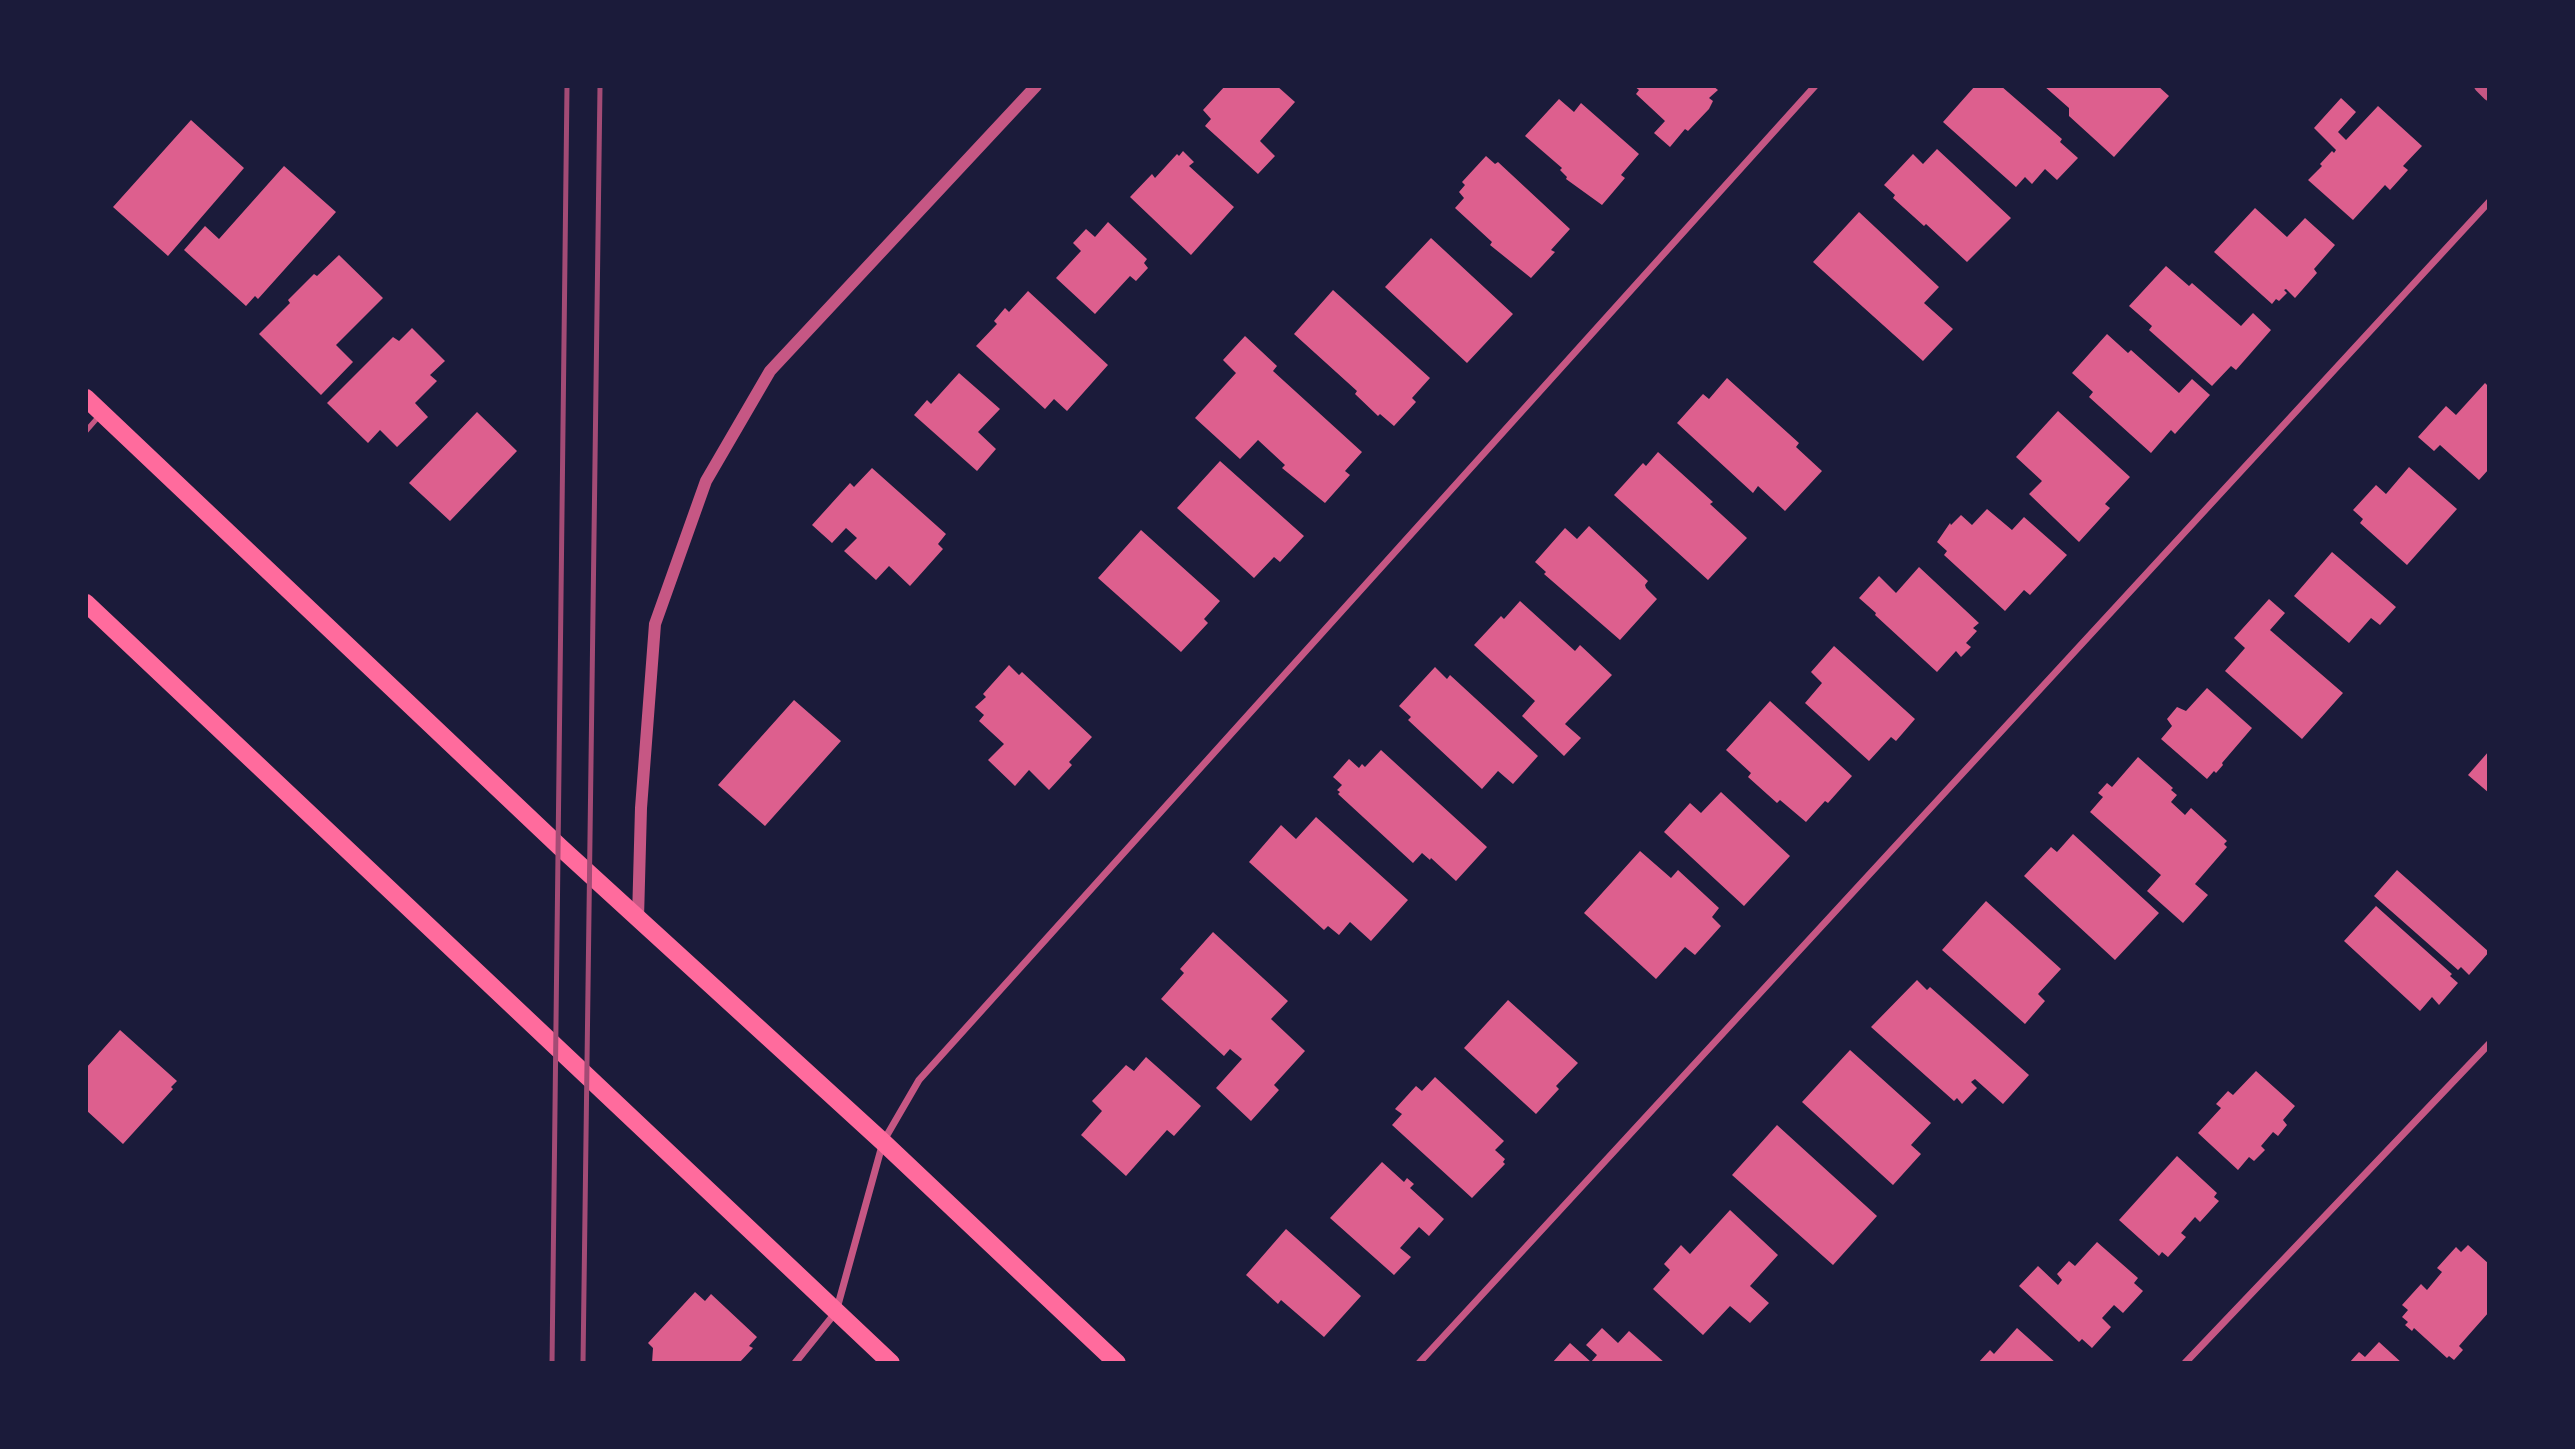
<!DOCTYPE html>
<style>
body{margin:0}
#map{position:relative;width:2575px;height:1449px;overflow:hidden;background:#1b1b3a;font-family:"Noto Sans",sans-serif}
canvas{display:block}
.frame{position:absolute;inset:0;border:88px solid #1b1b3a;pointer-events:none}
</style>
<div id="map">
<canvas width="2575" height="1449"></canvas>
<div class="frame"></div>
</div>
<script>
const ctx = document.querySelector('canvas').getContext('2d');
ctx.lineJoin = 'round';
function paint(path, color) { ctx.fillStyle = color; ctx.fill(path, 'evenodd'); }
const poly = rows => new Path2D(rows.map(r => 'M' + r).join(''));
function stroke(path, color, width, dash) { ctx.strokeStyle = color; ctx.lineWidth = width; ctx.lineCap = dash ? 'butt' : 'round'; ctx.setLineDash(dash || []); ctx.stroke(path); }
const building = poly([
 [1225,86,1277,86,1295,102,1260,141,1275,156,1258,174,1205,126,1211,119,1203,110],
 [1634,86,1713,86,1718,90,1709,98,1713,101,1709,109,1688,131,1685,129,1670,147,1654,133,1665,121,1636,94,1639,90],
 [1975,86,2001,86,2062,139,2060,142,2078,158,2057,180,2045,169,2032,184,2025,177,2016,187,1943,122],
 [2044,86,2158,86,2169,96,2114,157,2069,116,2069,108],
 [2341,98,2356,112,2338,132,2346,140,2378,106,2422,146,2403,166,2408,170,2390,190,2385,185,2353,220,2308,180,2322,166,2320,164,2332,151,2334,153,2336,150,2314,128],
 [1559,99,1574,112,1581,103,1639,154,1621,175,1625,178,1602,205,1566,179,1567,177,1560,170,1562,168,1525,136],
 [191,120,244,168,168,256,113,207],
 [1937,149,2011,218,1967,262,1926,224,1924,226,1893,198,1895,195,1884,185,1913,154,1923,164],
 [1183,151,1194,162,1189,166,1234,207,1191,255,1130,197,1152,174,1155,178,1177,154,1179,156],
 [1486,156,1495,164,1498,162,1570,229,1551,250,1555,252,1531,278,1490,245,1492,242,1455,208,1464,198,1459,192,1465,185,1462,182],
 [284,166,336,212,258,299,255,296,246,306,184,250,205,226,219,239],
 [2255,208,2287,237,2305,218,2335,245,2314,269,2317,273,2295,298,2286,289,2284,290,2287,293,2279,301,2276,299,2272,304,2214,252],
 [1859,212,1939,287,1924,303,1953,329,1923,361,1813,262],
 [1108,222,1147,259,1144,263,1148,268,1136,281,1130,276,1095,314,1056,278,1081,251,1073,243,1086,229,1095,237],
 [1431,238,1513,314,1467,363,1385,287],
 [339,255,383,298,336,345,353,362,321,395,259,334,290,303,288,300,314,274,317,276],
 [2166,266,2189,286,2192,283,2241,326,2253,313,2271,330,2236,370,2231,366,2212,386,2149,330,2152,326,2129,306],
 [1333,290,1430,378,1412,398,1416,402,1394,426,1380,414,1378,416,1355,394,1357,391,1294,334],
 [1028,291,1108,365,1067,411,1054,399,1045,409,976,346,997,324,994,321,1005,308,1009,312],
 [412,328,445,361,430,375,437,381,415,403,428,417,397,447,380,430,368,443,327,403,393,337,399,341],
 [2107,334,2128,353,2131,350,2179,393,2192,379,2210,395,2175,434,2171,430,2151,453,2089,397,2093,392,2072,373],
 [1245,336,1277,366,1273,371,1362,452,1345,471,1350,475,1325,503,1282,468,1285,465,1258,440,1240,459,1195,418,1236,373,1223,360],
 [959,373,1000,409,978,432,996,449,977,471,914,415,927,400,931,404],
 [1727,378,1799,443,1796,447,1822,471,1785,511,1758,486,1753,493,1677,423,1703,394,1709,399],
 [2485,383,2489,387,2489,469,2479,480,2440,445,2434,451,2418,437,2446,406,2456,415],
 [2058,411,2130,477,2105,504,2110,508,2079,542,2029,494,2042,481,2016,457],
 [477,412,517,451,450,521,409,483],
 [1658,452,1713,502,1710,504,1747,538,1708,580,1614,495,1643,463,1646,466],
 [1220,461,1304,536,1280,562,1274,557,1254,578,1177,508],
 [2409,467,2457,509,2407,565,2360,523,2363,519,2353,510,2376,485,2386,494],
 [872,468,946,534,938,544,943,549,910,586,889,566,876,580,844,551,857,538,846,528,832,543,812,525,850,483,854,487],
 [1987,509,2012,530,2024,517,2067,555,2030,595,2024,590,2005,611,1944,555,1947,551,1937,542,1950,523,1951,525,1961,515,1972,525],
 [1589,526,1648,581,1645,585,1646,588,1657,599,1620,640,1544,574,1546,572,1535,562,1565,528,1577,539],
 [1141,530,1220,601,1204,619,1208,623,1181,652,1098,578],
 [2332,552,2396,607,2380,625,2371,618,2349,643,2294,596],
 [1919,567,1979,623,1973,628,1977,631,1966,643,1971,647,1961,657,1956,651,1937,672,1875,615,1876,613,1859,598,1879,576,1896,593],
 [2269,599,2285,613,2270,630,2343,693,2302,739,2225,671,2245,648,2234,638],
 [1520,601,1575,651,1580,645,1612,675,1565,724,1581,738,1564,756,1522,716,1535,701,1474,645,1501,616,1504,619],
 [1834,646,1915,719,1896,741,1891,737,1869,761,1805,703,1822,683,1811,672],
 [1009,665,1019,675,1022,672,1092,737,1069,762,1072,765,1049,790,1029,770,1015,786,988,760,1004,744,979,721,984,715,975,707,986,697,983,694],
 [1435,667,1447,679,1450,675,1538,756,1513,784,1498,771,1482,789,1408,720,1411,717,1399,706],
 [2207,688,2252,728,2222,763,2223,765,2216,773,2214,771,2207,779,2161,739,2172,726,2167,719,2177,707,2186,711],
 [794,700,841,741,765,826,718,785],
 [1770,701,1852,776,1828,803,1825,801,1806,822,1780,800,1777,803,1748,777,1751,773,1726,750],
 [1381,750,1487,847,1456,881,1431,858,1430,860,1422,853,1413,863,1338,794,1340,792,1337,790,1342,785,1333,777,1349,759,1359,768,1362,764,1365,767],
 [2489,751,2489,793,2468,775],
 [2138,757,2173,788,2171,790,2177,795,2171,802,2185,815,2191,808,2227,841,2224,844,2227,847,2195,884,2208,895,2183,923,2147,891,2161,875,2090,812,2103,797,2098,793,2107,783,2112,787],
 [1721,792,1790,856,1744,906,1664,832,1690,803,1701,813],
 [1316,817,1408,900,1371,941,1350,922,1339,935,1328,926,1324,930,1249,862,1281,825,1296,839],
 [2073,834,2159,913,2115,960,2024,876,2051,847,2057,852],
 [1640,851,1671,878,1678,870,1719,908,1712,917,1721,926,1695,955,1685,947,1656,979,1584,913],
 [2397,870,2489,952,2469,975,2461,967,2458,970,2374,896],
 [1986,901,2061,969,2038,994,2045,1001,2025,1024,1942,950],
 [2376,906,2452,974,2450,976,2458,983,2439,1005,2432,997,2420,1011,2344,941],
 [1213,932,1288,1001,1271,1019,1305,1051,1274,1085,1279,1090,1251,1121,1216,1088,1242,1059,1230,1049,1224,1056,1161,999,1184,973,1180,969],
 [1917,980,1927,990,1930,987,2029,1075,2003,1104,1975,1079,1971,1082,1977,1088,1962,1104,1957,1098,1954,1101,1871,1027],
 [1508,1000,1578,1063,1556,1086,1559,1089,1536,1114,1464,1048],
 [120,1030,177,1081,171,1087,173,1089,123,1144,86,1110,86,1068],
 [1850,1050,1931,1123,1911,1145,1921,1154,1893,1185,1802,1102],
 [1146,1057,1201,1106,1174,1136,1167,1130,1126,1176,1081,1135,1102,1111,1092,1101,1126,1065,1134,1071],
 [2256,1071,2295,1106,2283,1120,2287,1125,2278,1136,2273,1132,2261,1146,2265,1150,2254,1161,2249,1157,2238,1170,2198,1133,2221,1108,2216,1104,2228,1091,2233,1095],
 [1435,1077,1504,1141,1495,1150,1505,1159,1503,1162,1505,1164,1472,1198,1392,1125,1402,1114,1395,1109,1416,1086,1422,1091],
 [1777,1125,1877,1216,1833,1265,1732,1175],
 [2177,1156,2217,1193,2214,1197,2219,1201,2200,1222,2195,1217,2181,1233,2186,1237,2168,1257,2162,1252,2159,1256,2119,1220],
 [1382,1162,1404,1182,1407,1178,1414,1184,1410,1188,1444,1219,1429,1236,1419,1227,1400,1248,1411,1257,1394,1275,1330,1218],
 [1730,1210,1778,1255,1750,1286,1769,1303,1750,1323,1730,1306,1703,1335,1653,1289,1670,1270,1664,1264,1681,1245,1690,1254],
 [1286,1229,1361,1296,1324,1337,1281,1300,1278,1304,1246,1275],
 [2097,1242,2138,1278,2134,1283,2143,1291,2123,1313,2114,1305,2102,1318,2111,1327,2092,1348,2082,1339,2079,1342,2019,1286,2038,1266,2058,1285,2062,1280,2057,1274,2069,1261,2075,1266],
 [2468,1245,2489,1264,2489,1312,2459,1346,2463,1350,2454,1360,2449,1356,2447,1358,2414,1328,2412,1331,2405,1325,2408,1322,2402,1317,2408,1310,2402,1305,2421,1284,2427,1290,2442,1272,2437,1268,2456,1247,2461,1252],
 [695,1292,705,1301,711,1294,757,1337,749,1346,753,1348,739,1363,652,1363,653,1348,648,1343],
 [1602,1328,1618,1343,1629,1331,1665,1363,1552,1363,1570,1343,1591,1362,1597,1355,1586,1345],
 [2017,1328,2056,1363,1978,1363,1990,1350,1994,1354],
 [2379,1342,2402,1363,2349,1363,2359,1352,2365,1357]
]);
const service = poly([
 [86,431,100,415]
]);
const minor = poly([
 [795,1363,836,1312,883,1142,919,1080,1815,86],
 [1419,1363,2489,202],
 [2185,1363,2489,1044]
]);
const tertiary = poly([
 [2480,86,2489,95],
 [638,918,641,808,655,624,706,481,770,371,1036,86]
]);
const primary = poly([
 [86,398,560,847,883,1142,1117,1363],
 [86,603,891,1363]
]);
const rail = poly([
 [552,1363,567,86],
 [583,1363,600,86]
]);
paint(building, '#dd5f8e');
stroke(service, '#c65784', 5);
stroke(minor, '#c65784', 7);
stroke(tertiary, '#c65784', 12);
stroke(primary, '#ff6b9d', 18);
stroke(rail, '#a44b75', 5);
</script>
